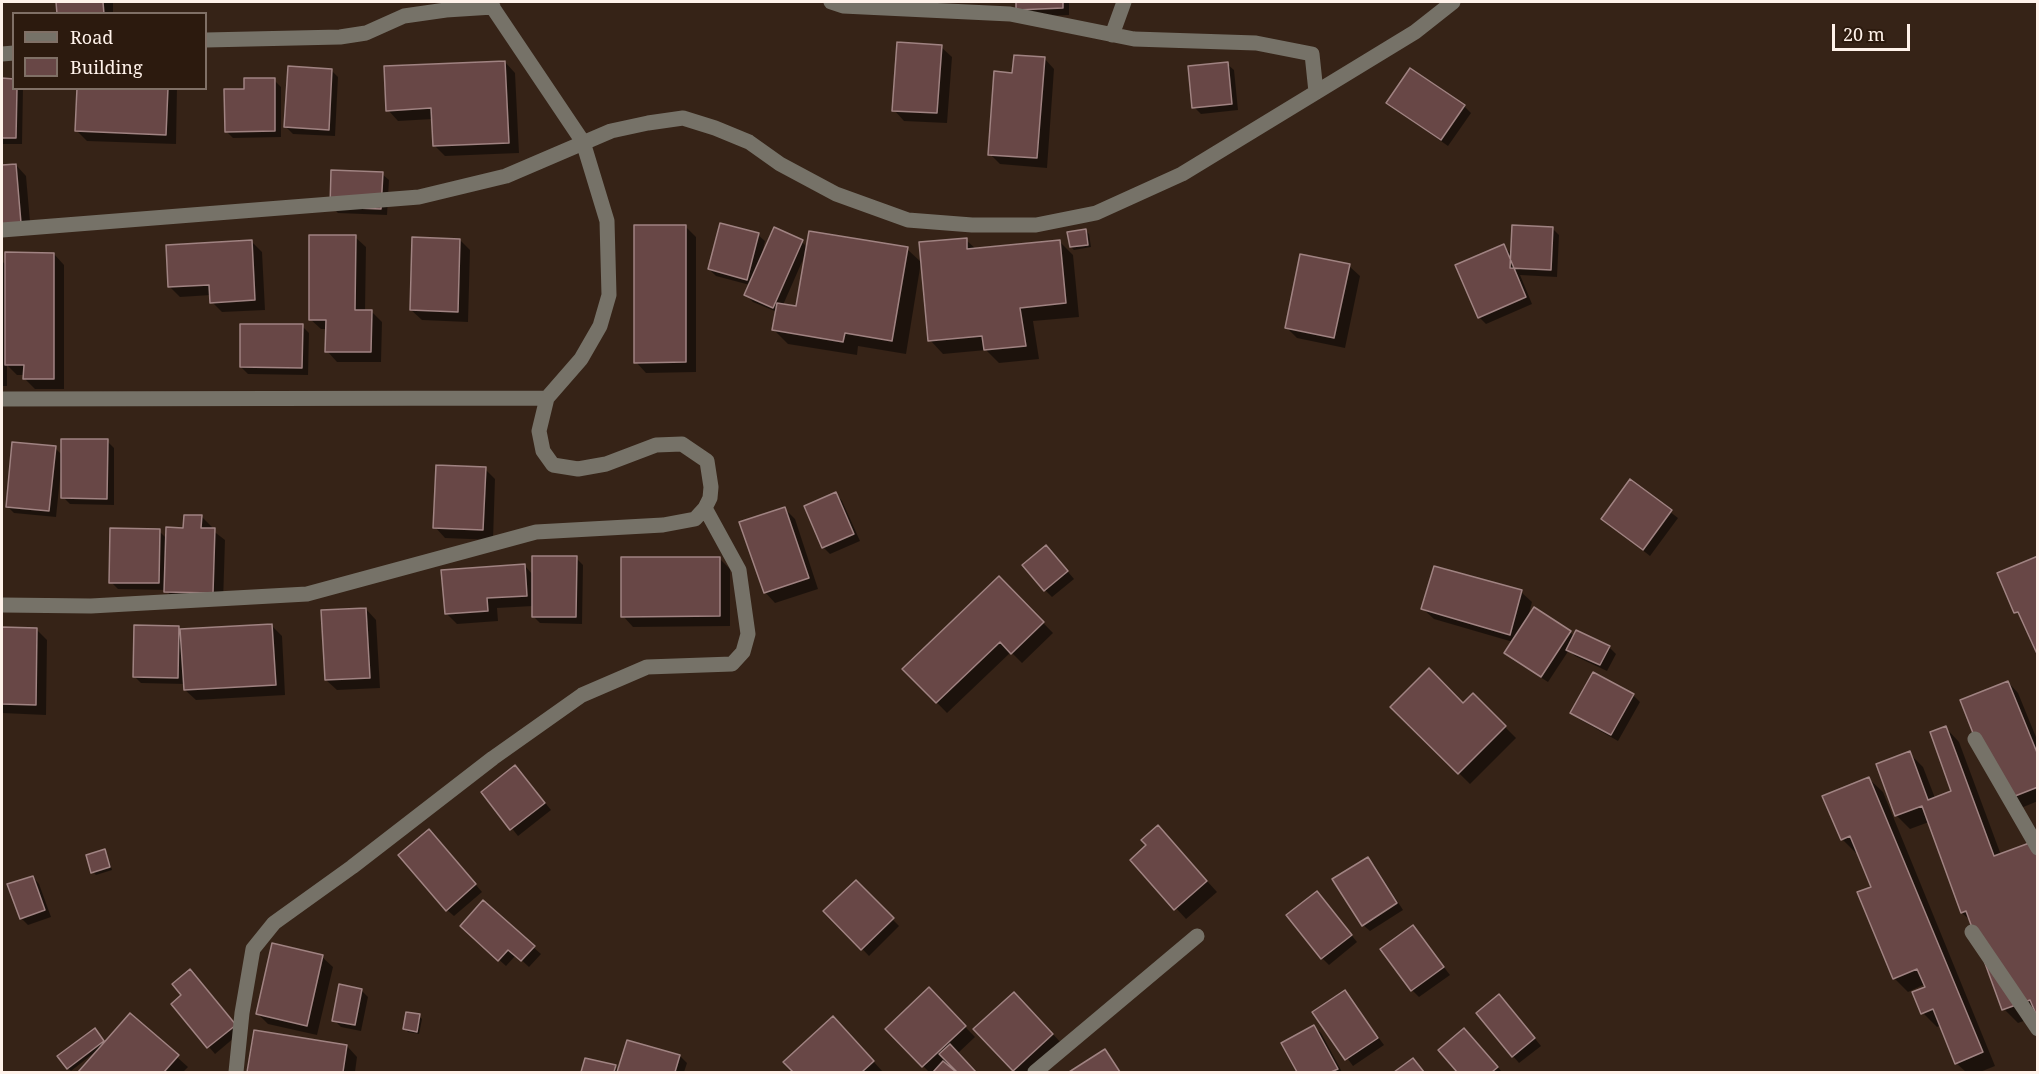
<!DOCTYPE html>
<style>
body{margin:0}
#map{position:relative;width:2039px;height:1074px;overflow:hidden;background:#362317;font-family:"Noto Serif",serif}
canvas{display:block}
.frame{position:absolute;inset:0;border:3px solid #fff2ea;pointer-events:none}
.legend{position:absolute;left:12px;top:12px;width:195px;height:78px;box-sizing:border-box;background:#2c1a0e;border:2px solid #807066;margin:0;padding:8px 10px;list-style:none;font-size:18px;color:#fff2ea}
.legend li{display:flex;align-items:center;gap:12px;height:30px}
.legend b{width:30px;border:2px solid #807066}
.scale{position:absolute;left:1832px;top:24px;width:78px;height:27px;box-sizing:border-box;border:3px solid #fff2ea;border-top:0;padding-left:8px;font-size:18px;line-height:21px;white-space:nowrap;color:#fff2ea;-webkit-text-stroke:4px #2c1a0e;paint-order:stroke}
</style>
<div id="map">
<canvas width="2039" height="1074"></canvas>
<div class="frame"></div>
<ul class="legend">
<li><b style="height:8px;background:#767268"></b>Road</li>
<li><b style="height:16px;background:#684746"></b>Building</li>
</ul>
<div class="scale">20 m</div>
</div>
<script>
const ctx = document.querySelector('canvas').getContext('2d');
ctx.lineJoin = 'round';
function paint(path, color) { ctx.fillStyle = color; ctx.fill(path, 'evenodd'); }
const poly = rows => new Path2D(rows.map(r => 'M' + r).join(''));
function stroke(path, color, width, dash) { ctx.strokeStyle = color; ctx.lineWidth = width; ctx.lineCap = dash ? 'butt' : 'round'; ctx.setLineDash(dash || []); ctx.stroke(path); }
const shadow = poly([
 [58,2,113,2,113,14,58,14],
 [1017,2,1069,2,1069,15,1024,17,1017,10],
 [941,47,952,57,947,123,904,121,894,110],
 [1044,58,1054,69,1047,168,1000,164,990,154],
 [505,62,515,73,519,153,445,156,435,146,433,119,398,121,388,110],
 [1227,64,1234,70,1238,110,1201,114,1194,107],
 [331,70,338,77,335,136,293,134,286,127],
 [2,80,14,80,14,88,23,88,22,144,2,144],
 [274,80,281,87,281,137,233,138,226,131,246,90],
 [78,88,177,88,176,144,87,141,77,131],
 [1388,102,1464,106,1471,113,1448,146,1395,109],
 [16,165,26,176,31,233,2,236,2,166],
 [382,174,389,180,387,215,338,213,331,206],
 [685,226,696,237,696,372,646,373,636,362],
 [1552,228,1559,235,1557,277,1520,275,1532,304,1486,324,1479,317,1504,246,1512,255],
 [1086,231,1089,234,1091,247,1074,250,1071,247],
 [758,235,765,241,762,254,764,255,802,242,808,248,907,249,921,262,906,354,858,346,857,355,788,344,774,330,777,312,753,302,746,295,750,285,716,276,709,269],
 [805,255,797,308,783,305],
 [355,237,366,247,365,311,371,311,382,322,381,362,337,362,327,351,327,329,321,329,310,319],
 [460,240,470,250,468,322,422,320,411,310],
 [966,240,976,249,1059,241,1073,255,1079,317,1033,321,1039,359,999,363,986,350,943,354,930,340],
 [252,242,262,252,265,310,222,312,212,302,211,295,180,297,170,287],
 [54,254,64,265,64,389,35,389,25,379,25,375,17,375,7,365,7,386,2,386,2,261,7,266],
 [1349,266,1360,276,1345,348,1297,338,1286,327],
 [302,326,309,333,308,375,248,374,241,367],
 [107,441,114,448,114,505,70,504,63,497,63,469,61,469,56,517,14,513,7,506,55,448,63,456],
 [485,469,495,479,493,540,445,538,435,527],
 [1630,481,1678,518,1650,556,1603,519],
 [836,494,842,501,860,541,830,554,823,547],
 [784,508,795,519,818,589,775,603,765,592],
 [201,516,212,527,212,530,225,540,223,603,176,602,166,590,118,589,111,582,159,531,167,539],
 [1053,554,1074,579,1052,597,1045,590],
 [576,558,583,565,582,624,540,623,533,616,533,606,497,608,498,621,457,624,446,613,525,566,533,575],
 [719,558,730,569,730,626,633,627,623,616],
 [999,578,1053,633,1022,663,1011,652,947,713,904,669],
 [1521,592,1532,602,1527,621,1570,632,1574,636,1609,647,1616,654,1607,671,1575,656,1569,650,1548,682,1513,660,1506,653,1513,642,1434,619,1423,609],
 [366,609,376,620,380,688,337,690,326,680],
 [271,625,282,636,285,695,196,700,185,690,185,684,141,683,134,676,179,627,181,630],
 [2,629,37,630,47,640,46,715,2,713],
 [2008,682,2018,693,2038,742,2038,801,2021,808,2011,797],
 [1473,695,1516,738,1470,784,1392,707,1463,705],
 [1633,695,1640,702,1618,741,1579,719,1572,712],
 [1946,728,1959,742,2001,855,2038,849,2038,1016,2018,1023,2004,1009,1972,922,1962,913,1929,822,1910,829,1896,815,1909,753,1923,767,1935,798,1953,792],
 [522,774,551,810,518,836,483,792],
 [1869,779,1883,792,1995,1066,1980,1072,1966,1072,1956,1063,1941,1025,1937,1027,1923,1013,1927,988,1925,984,1908,992,1894,978,1873,888,1858,852,1856,853,1842,839],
 [436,838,482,892,454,916,447,910],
 [1168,838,1217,892,1186,919,1132,860,1149,845],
 [104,851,107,854,112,870,96,875,93,872],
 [1367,858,1374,865,1403,910,1370,931,1363,925],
 [33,877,39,884,51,917,28,925,21,918],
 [856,882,899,926,869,956,826,911],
 [1323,900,1357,942,1329,965,1322,958],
 [483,903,541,954,529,967,516,955,506,966,469,933],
 [1413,927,1450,975,1419,997,1412,990],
 [322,957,333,967,317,1035,268,1024,257,1013],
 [929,990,975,1037,957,1054,975,1072,960,1072,949,1062,945,1065,953,1072,929,1072,887,1029],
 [362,991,368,997,361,1031,341,1027,334,1020],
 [1345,992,1384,1045,1353,1066,1314,1013],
 [184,996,241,1032,215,1054,173,1005],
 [1506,1003,1541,1046,1519,1063,1513,1056],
 [1025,1004,1063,1045,1033,1072,1016,1072,976,1029],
 [130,1015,188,1067,183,1072,80,1072,95,1052,71,1071,68,1068,98,1033,105,1043],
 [419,1016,422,1019,419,1034,408,1032,405,1029],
 [1314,1027,1321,1033,1342,1072,1299,1072,1283,1043],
 [844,1029,883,1072,795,1072,785,1062],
 [255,1031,347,1046,357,1057,355,1072,249,1072],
 [1470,1036,1502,1072,1459,1072,1440,1050],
 [628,1042,680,1056,687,1063,684,1072,583,1072,586,1059,615,1067,619,1071],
 [1105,1051,1121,1072,1072,1072]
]);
const building = poly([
 [56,2,103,2,104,14,57,14,56,2],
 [1016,2,1063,2,1063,8,1016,10,1016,2],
 [897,42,942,45,937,113,892,111,897,42],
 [1014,55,1045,57,1037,158,988,155,994,71,1012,73,1014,55],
 [505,61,509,143,433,146,431,108,386,111,384,66,505,61],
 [1228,62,1232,104,1192,108,1188,66,1228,62],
 [288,66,332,69,329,130,284,127,288,66],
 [1410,68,1465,105,1441,140,1386,103,1410,68],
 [2,78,14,79,14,88,17,88,16,138,2,138,2,78],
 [244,78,275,78,275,131,225,132,224,89,244,89,244,78],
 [77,88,168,88,166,135,75,131,77,88],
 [16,164,21,223,2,225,2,165,16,164],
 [331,170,383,172,381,209,330,207,331,170],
 [720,223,759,233,747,280,708,269,720,223],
 [634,225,686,225,686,362,634,363,634,225],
 [1512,225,1553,227,1551,270,1510,268,1512,225],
 [774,227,803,240,773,308,744,295,774,227],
 [1086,229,1088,245,1070,247,1067,232,1086,229],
 [809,231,908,247,892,341,845,333,843,342,772,330,777,303,796,306,809,231],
 [309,235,356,235,355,310,372,310,371,352,325,352,326,320,309,320,309,235],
 [412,237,460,239,458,312,410,310,412,237],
 [967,238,967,249,1060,240,1066,303,1020,308,1026,346,984,350,982,336,928,341,919,242,967,238],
 [252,240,255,300,210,303,209,285,168,287,166,245,252,240],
 [1504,244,1526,297,1478,318,1455,265,1504,244],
 [5,252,54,253,54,379,23,379,24,365,5,365,5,252],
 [1300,254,1350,264,1334,338,1285,328,1300,254],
 [240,324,303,324,302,368,240,367,240,324],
 [61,439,108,439,107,499,61,498,61,439],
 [12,442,56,446,49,511,6,507,12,442],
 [436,465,486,467,483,530,433,528,436,465],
 [1630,479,1672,510,1643,550,1601,519,1630,479],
 [836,492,854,534,822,548,804,506,836,492],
 [785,507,809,578,764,593,739,522,785,507],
 [184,515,202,515,201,528,215,528,213,593,164,592,166,527,183,528,184,515],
 [110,528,160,529,159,583,109,583,110,528],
 [1046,545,1068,571,1044,591,1022,565,1046,545],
 [532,556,577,556,576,617,532,617,532,556],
 [2038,556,2038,656,2018,612,2014,613,1997,573,2038,556],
 [621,557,720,557,720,616,621,617,621,557],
 [525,564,527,596,487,598,488,611,445,614,441,570,525,564],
 [1434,566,1522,590,1510,635,1421,609,1434,566],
 [999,576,1044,622,1011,654,1000,642,936,703,902,669,999,576],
 [1534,607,1571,631,1541,677,1504,653,1534,607],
 [366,608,370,678,325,680,321,610,366,608],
 [272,624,276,685,184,690,180,629,272,624],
 [134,625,179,626,178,678,133,677,134,625],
 [2,627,37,628,36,705,2,704,2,627],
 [1576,630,1610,646,1600,665,1566,650,1576,630],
 [1429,668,1463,703,1473,693,1506,726,1458,774,1390,707,1429,668],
 [1593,672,1634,694,1611,735,1570,713,1593,672],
 [2008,681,2038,755,2038,787,2010,798,1982,756,1960,700,2008,681],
 [1946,726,1994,856,2032,842,2038,857,2038,1019,2030,1000,2002,1010,1966,911,1961,913,1922,806,1895,816,1876,764,1910,751,1928,800,1951,791,1930,732,1946,726],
 [515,765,545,803,510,830,481,792,515,765],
 [1869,777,1983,1052,1955,1064,1933,1009,1921,1014,1912,992,1925,987,1917,969,1893,979,1857,892,1871,887,1850,836,1841,840,1822,796,1869,777],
 [1158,825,1207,881,1174,910,1130,860,1146,845,1141,840,1158,825],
 [429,829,476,884,446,911,398,855,429,829],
 [105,849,110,867,91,873,86,855,105,849],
 [1368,857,1397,903,1362,926,1332,879,1368,857],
 [33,876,45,910,20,919,7,884,33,876],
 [856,880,894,918,861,950,823,911,856,880],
 [1317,891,1352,935,1321,959,1286,915,1317,891],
 [483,900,535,946,521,961,508,950,498,961,460,926,483,900],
 [1413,925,1444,967,1411,991,1380,949,1413,925],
 [272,943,323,955,307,1026,256,1014,272,943],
 [190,969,236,1025,207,1048,171,1004,181,995,172,984,190,969],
 [339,984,362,989,355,1025,332,1021,339,984],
 [929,987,966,1026,922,1067,885,1029,929,987],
 [1345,990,1378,1038,1345,1060,1312,1012,1345,990],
 [1014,992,1053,1034,1013,1071,973,1029,1014,992],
 [1499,994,1535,1038,1512,1057,1476,1013,1499,994],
 [406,1012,420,1014,417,1032,403,1029,406,1012],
 [130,1013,179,1055,164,1072,78,1072,130,1013],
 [833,1016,874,1061,862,1072,793,1072,783,1062,833,1016],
 [1314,1025,1338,1069,1331,1072,1297,1072,1281,1043,1314,1025],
 [95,1028,104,1041,67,1069,57,1056,95,1028],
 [1464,1028,1498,1067,1492,1072,1457,1072,1438,1050,1464,1028],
 [254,1030,347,1045,343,1072,247,1072,254,1030],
 [627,1040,680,1055,675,1072,617,1072,627,1040],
 [950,1044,976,1072,957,1072,939,1054,950,1044],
 [1105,1049,1120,1072,1069,1072,1105,1049],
 [585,1058,616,1065,614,1072,581,1072,585,1058],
 [1413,1058,1424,1072,1394,1072,1413,1058],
 [943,1061,956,1072,933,1072,943,1061]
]);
const minor = poly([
 [831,2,843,6,1010,14,1134,39,1256,43,1312,54,1316,92],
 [1112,35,1124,2],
 [206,40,340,37,366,33,404,16,446,10,493,7],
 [2,54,14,53],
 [2,230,419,197,506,176,611,131,648,123,683,118,715,128,749,142,780,164,836,194,908,220,972,225,1036,225,1096,213,1182,174,1415,32,1453,2],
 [2,399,547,398],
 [2,605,91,606,307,594,536,532,663,525,695,519,705,508,710,498,711,487,707,461,682,444,656,445,606,464,578,469,553,465,543,451,539,431,547,398,581,359,600,326,609,295,607,221,583,142,489,2],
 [1975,739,2038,848],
 [1972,932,2038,1029],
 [236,1072,242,1013,253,949,274,923,352,867,493,758,582,695,647,667,732,664,743,652,748,634,739,570,705,508],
 [1035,1072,1197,936]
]);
paint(shadow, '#0007');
paint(building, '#684746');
stroke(building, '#a08382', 1.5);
stroke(minor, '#767268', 15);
</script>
